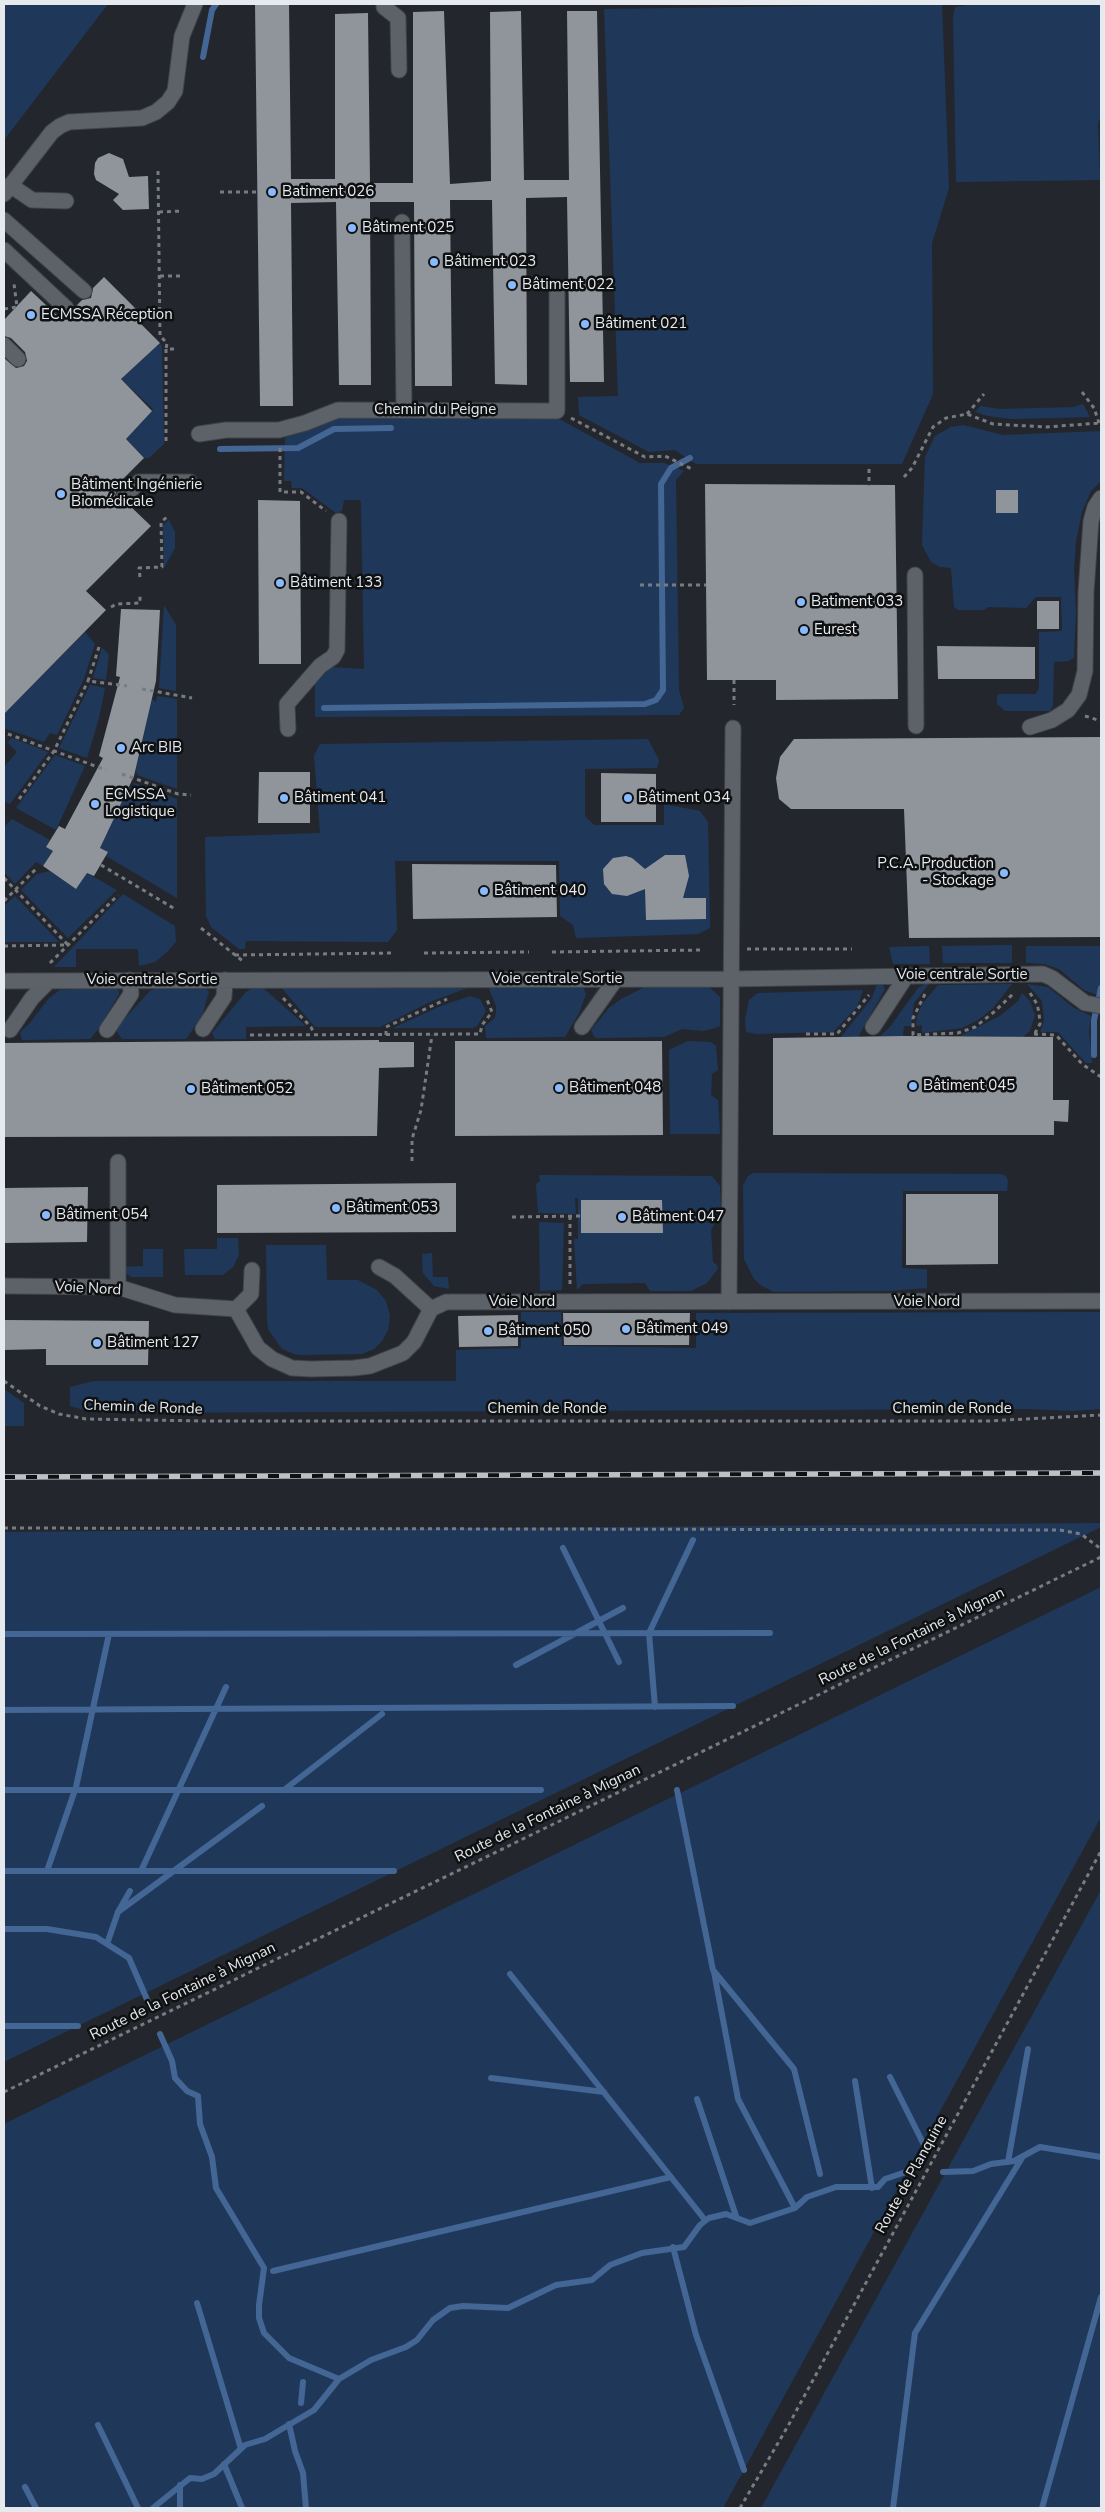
<!DOCTYPE html>
<meta charset="utf-8">
<style>
body{margin:0}
#map{position:relative;width:1105px;height:2512px;overflow:hidden;background:#23272d;font-family:"Nunito Sans",sans-serif}
canvas{display:block}
.frame{position:absolute;inset:0;border:5px solid #e6e9ed;pointer-events:none}
</style>
<div id="map">
<canvas width="1105" height="2512"></canvas>
<div class="frame"></div>
</div>
<script>
const ctx = document.querySelector('canvas').getContext('2d');
ctx.lineJoin = 'round';
function paint(path, color) { ctx.fillStyle = color; ctx.fill(path, 'evenodd'); }
const poly = rows => new Path2D(rows.map(r => 'M' + r).join(''));
function stroke(path, color, width, dash) { ctx.strokeStyle = color; ctx.lineWidth = width; ctx.lineCap = dash ? 'butt' : 'round'; ctx.setLineDash(dash || []); ctx.stroke(path); }
function label(font, color, halo, rows, align = 'center') {
  ctx.font = font + ' "Nunito Sans",sans-serif'; ctx.lineWidth = 5; ctx.setLineDash([]); ctx.textBaseline = 'middle'; ctx.strokeStyle = halo; ctx.fillStyle = color; for (const [text, x, y, turn = 0] of rows) {
    ctx.save(); ctx.translate(x, y); ctx.rotate((+turn || 0) * Math.PI / 180); ctx.textAlign = isNaN(turn) ? turn : align; if (halo) ctx.strokeText(text, 0, 0); ctx.fillText(text, 0, 0); ctx.restore();
  }
}
const green = poly([
 [4,4,108,4,4,140],
 [942,4,949,188,932,243,933,394,902,464,696,464,675,450,649,452,579,415,578,397,618,396,604,9],
 [974,4,1101,4,1101,116,1098,123,1100,180,956,182,953,16,955,7],
 [160,343,162,346,164,444,149,458,144,458,126,439,153,409,121,379],
 [1083,404,1090,417,1012,419,988,416,975,412,980,406,1000,409,1074,407],
 [342,414,552,415,640,463,664,463,684,471,676,480,679,690,684,708,679,715,315,717,315,684,331,667,364,669,361,503,360,500,344,500,342,511,336,513,302,488,292,488,291,481,284,481,285,437],
 [963,425,1003,435,1101,431,1101,481,1091,491,1082,512,1076,541,1074,571,1076,611,1074,658,1068,661,1054,662,1053,706,1050,711,1005,711,997,704,997,699,998,694,1036,694,1039,688,1039,632,1062,631,1061,597,1036,597,1026,608,988,607,984,610,958,610,954,607,951,568,940,567,931,562,922,545,925,457,935,436,951,427],
 [169,520,175,532,175,548,164,568,163,525],
 [164,605,176,625,176,691,159,688],
 [85,632,95,644,84,679,57,735,50,733,44,742,4,728,4,714],
 [102,648,109,654,106,680,93,678],
 [90,685,105,688,99,718,87,758,59,748],
 [157,696,177,699,177,789,137,775,136,769,152,699,156,702],
 [12,738,48,752,10,804,4,801,4,767,17,752,7,742],
 [648,739,659,760,657,768,585,769,585,816,594,825,664,825,664,804,700,811,708,822,710,928,698,934,576,938,573,925,560,916,559,861,395,861,397,930,388,942,246,941,245,949,239,949,211,927,206,916,205,837,320,833,314,755,320,744],
 [55,755,85,766,56,830,16,808],
 [134,783,177,799,177,898,106,856,108,852,100,848,129,787,133,788],
 [12,819,50,840,46,847,53,851,43,866,36,862,15,884,4,872,4,827],
 [50,871,76,889,87,873,117,890,68,938,21,890,37,874],
 [123,894,175,926,176,942,166,953,155,962,139,966,138,949,76,949,76,967,54,967],
 [15,896,59,942,4,942,4,906],
 [1012,945,1012,963,943,963,942,946],
 [929,946,930,964,893,964,889,947],
 [1026,946,1101,946,1101,996,1084,990,1059,969,1044,964,1026,963],
 [926,983,929,984,914,1003,911,1026,904,1026,903,1036,880,1036,890,1027,918,988],
 [877,984,883,985,885,989,858,1037,841,1037,872,998],
 [1012,984,992,1009,978,1020,962,1028,922,1033,922,1025,916,1026,917,1016,923,1003,938,985],
 [1027,984,1048,987,1074,1008,1091,1016,1089,1031,1092,1063,1086,1063,1058,1032,1040,1032,1044,1021,1042,1001],
 [280,986,473,986,432,1001,380,1027,315,1027],
 [488,986,583,987,586,994,579,1013,565,1037,486,1038,485,1026,494,1019,496,1013,496,1006],
 [708,986,720,997,720,1026,715,1028,703,1031,682,1029,664,1037,595,1038,591,1030,609,1008,621,999,645,987],
 [114,987,119,991,119,994,99,1028,90,1039,22,1040,20,1032,30,1023,49,998,60,990],
 [160,987,204,987,209,992,202,1016,186,1039,122,1039,115,1029,150,991],
 [254,987,262,987,306,1026,246,1027,246,1039,215,1039,212,1033,246,992],
 [863,990,857,1007,833,1032,756,1034,746,1032,745,1020,749,1000,758,993],
 [1022,993,1030,1001,1035,1015,1030,1031,1023,1037,960,1036,1000,1016,1018,1001],
 [470,996,480,999,486,1011,477,1026,473,1028,393,1028,441,1006],
 [688,1041,711,1042,716,1046,718,1070,712,1074,711,1095,718,1100,720,1134,670,1134,669,1050],
 [753,1173,1000,1174,1006,1176,1008,1181,1007,1191,903,1191,902,1268,927,1269,927,1288,890,1291,774,1292,762,1286,754,1279,744,1259,743,1185,748,1176],
 [539,1175,712,1176,720,1186,721,1207,716,1213,707,1213,707,1223,715,1223,711,1230,713,1262,718,1266,717,1270,707,1283,691,1291,650,1291,645,1283,583,1284,577,1290,574,1239,578,1239,578,1198,575,1198,576,1214,538,1213,536,1184,540,1181],
 [539,1222,564,1223,562,1290,540,1291],
 [217,1238,238,1238,239,1255,233,1267,223,1275,185,1275,184,1249,217,1249],
 [266,1245,326,1245,327,1280,358,1280,377,1290,386,1301,390,1316,388,1330,382,1341,374,1349,362,1354,297,1355,282,1349,268,1329,267,1319],
 [143,1249,163,1249,163,1277,131,1277,126,1273,122,1267,143,1266],
 [432,1253,433,1277,448,1277,449,1289,434,1286,423,1273,422,1254],
 [521,1312,561,1312,562,1346,696,1348,696,1313,1101,1312,1101,1409,1073,1411,1027,1409,93,1413,70,1406,70,1387,94,1381,456,1381,456,1350,521,1348],
 [4,1389,24,1403,24,1426,4,1426],
 [1101,1523,1101,1527,4,2062,4,1532],
 [1101,1587,1101,1817,723,2508,4,2508,4,2124],
 [1101,1890,1101,2508,761,2508]
]);
const stream = poly([
 [203,57,212,10,216,4],
 [220,449,298,448,334,429,391,428],
 [324,708,645,704,656,700,663,690,661,484,671,468,690,458],
 [1094,1055,1094,1020,1101,988],
 [563,1548,619,1662],
 [4,1634,770,1633],
 [516,1665,623,1608],
 [655,1707,649,1633,693,1540],
 [4,1710,733,1706],
 [4,1790,541,1790],
 [284,1790,382,1714],
 [677,1790,713,1970,794,2069,820,2174],
 [4,1871,394,1871],
 [47,1871,76,1787,109,1634],
 [141,1871,226,1687],
 [118,1912,262,1806],
 [4,1929,47,1929,96,1937,129,1958,149,2004],
 [107,1944,118,1912,130,1891],
 [714,1972,738,2099,795,2208],
 [510,1974,705,2220],
 [4,2026,78,2026],
 [160,2034,172,2061,175,2078,187,2091,198,2096,200,2124,212,2157,216,2188,264,2268,259,2305,259,2318,264,2333,289,2358,339,2379],
 [890,2077,923,2143],
 [491,2078,604,2092],
 [855,2081,872,2188],
 [697,2099,736,2216],
 [1008,2162,1028,2049],
 [943,2172,973,2171,991,2164,1014,2161,1040,2147,1101,2157],
 [673,2247,696,2335,744,2470],
 [273,2271,671,2177],
 [197,2303,241,2449],
 [301,2403,303,2382],
 [289,2424,295,2451,303,2473,306,2508],
 [98,2425,138,2508],
 [224,2464,242,2508],
 [180,2485,180,2508],
 [25,2487,36,2508],
 [153,2508,190,2478,202,2479,214,2474,245,2445,265,2439,314,2410,339,2379,371,2360,406,2347,417,2340,433,2320,450,2308,463,2306,508,2308,556,2285,592,2280,610,2265,642,2253,684,2247,700,2225,709,2218,726,2214,750,2223,795,2208,807,2197,836,2187,878,2187,885,2179,909,2171],
 [893,2508,915,2333,1022,2158],
 [1042,2508,1101,2297]
]);
const building = poly([
 [255,4,289,4,291,179,335,179,335,14,368,13,370,183,413,183,413,12,444,11,450,184,491,181,490,12,521,11,524,180,569,180,567,11,597,11,604,382,570,382,567,197,526,198,527,385,495,384,492,200,450,200,452,386,415,386,414,202,370,202,371,385,339,385,336,202,291,203,293,406,260,406],
 [109,153,123,159,129,177,148,176,149,209,123,210,113,200,119,194,96,180,94,174,95,163,98,158],
 [104,277,139,312,134,317,160,343,121,379,152,411,126,439,144,458,113,489,116,492,114,500,117,505,125,507,129,505,151,526,86,591,106,610,4,714,4,358,16,368,24,366,27,361,25,352,11,338,4,336,4,320,31,291,62,320,72,315,75,307,82,300,91,298,93,288],
 [705,484,895,485,898,699,776,700,776,680,707,680],
 [996,490,1018,490,1018,513,996,513],
 [258,500,300,501,301,664,259,664],
 [1037,601,1059,601,1059,629,1037,629],
 [121,609,160,610,156,681,134,776,100,848,108,852,94,876,87,873,76,889,43,866,53,851,46,847,59,826,65,829,103,758,99,756,120,677,116,676],
 [937,646,1035,647,1035,679,938,679],
 [1101,737,1101,937,909,938,904,809,791,809,779,799,776,778,780,757,794,739],
 [259,772,310,772,310,823,258,823],
 [601,773,656,774,656,822,601,822],
 [665,855,685,855,689,876,683,898,706,898,706,919,646,920,645,889,627,896,612,894,604,884,603,869,613,858,626,856,632,858,645,869],
 [412,864,556,865,557,917,413,919],
 [903,1036,1053,1037,1053,1100,1069,1100,1068,1122,1054,1121,1054,1135,773,1135,773,1038],
 [379,1040,379,1042,414,1042,414,1067,379,1068,377,1136,4,1137,4,1043],
 [455,1041,662,1041,663,1135,455,1136],
 [456,1183,456,1232,217,1233,217,1185],
 [88,1187,87,1242,4,1243,4,1188],
 [906,1194,998,1194,998,1264,906,1265],
 [581,1200,662,1200,663,1233,581,1233],
 [563,1313,690,1313,689,1345,564,1345],
 [518,1315,518,1346,459,1347,458,1316],
 [4,1320,149,1321,148,1365,46,1365,46,1349,4,1350]
]);
const path = poly([
 [158,171,160,336,167,343,166,349],
 [220,192,257,192],
 [159,212,183,211],
 [160,276,183,276],
 [4,309,17,307,14,284],
 [1082,392,1094,408,1099,423],
 [967,414,984,394],
 [571,418,645,457,665,456,694,470],
 [166,441,166,349,176,349],
 [280,448,280,492,301,492,326,511],
 [869,469,869,486],
 [904,477,912,468,933,427,946,418,967,414,993,424,1046,427,1101,423],
 [140,577,139,568,162,567,161,522,167,517],
 [640,585,706,585],
 [111,607,117,604,140,603,140,594],
 [99,647,88,681,127,686],
 [734,680,734,705],
 [142,689,192,698],
 [1085,716,1101,721],
 [8,734,106,770],
 [122,774,178,794,191,795],
 [19,799,54,751,88,681],
 [101,865,175,909],
 [4,878,68,945],
 [4,901,38,867],
 [201,928,244,962],
 [4,946,67,945],
 [747,949,852,949],
 [552,952,703,950],
 [424,953,529,952],
 [235,955,395,953],
 [50,963,118,895],
 [1030,993,1037,1004,1039,1013,1040,1024,1035,1033],
 [925,994,913,1018,913,1035,958,1033,975,1027,994,1012,1014,993],
 [283,998,311,1027,314,1034],
 [806,1034,837,1034,869,995],
 [1034,1034,1056,1035,1082,1064,1101,1077],
 [250,1035,480,1034,482,1025,492,1012,486,997],
 [386,1035,386,1027,447,999],
 [412,1161,412,1139,421,1110,432,1035],
 [512,1217,581,1216],
 [662,1218,712,1218],
 [570,1284,570,1217],
 [4,1381,40,1406,59,1414,86,1419,205,1421,988,1421,1101,1415],
 [4,1528,1060,1530,1081,1534,1101,1549],
 [4,2092,1101,1557],
 [740,2508,788,2426,1101,1851]
]);
const minor = poly([
 [384,4,384,7,398,18,399,70],
 [10,185,32,200,66,201],
 [4,194,52,132,60,126,69,122,142,118,156,112,168,102,175,91,182,36,195,4],
 [4,220,84,291],
 [402,222,404,410],
 [4,250,66,308],
 [4,345,18,359],
 [199,434,226,430,279,430,305,423,338,410,557,411,557,290],
 [123,498,139,482,190,482],
 [915,575,916,726],
 [1030,727,1052,720,1068,710,1079,695,1085,671,1086,592,1091,521,1095,507,1101,498],
 [288,729,287,704,320,666,333,657,337,650,339,521],
 [4,981,730,979,1043,974,1052,978,1085,1003,1101,1006],
 [582,1027,616,979],
 [873,1027,907,975],
 [203,1029,224,997,225,980],
 [10,1030,32,998,49,981],
 [107,1030,131,994,130,980],
 [118,1162,118,1287],
 [379,1267,395,1276,431,1309],
 [4,1286,118,1287,175,1305,236,1309,258,1348,272,1359,292,1368,311,1369,354,1368,370,1366,403,1353,414,1342,431,1309,446,1302,1101,1301],
 [729,1302,733,728],
 [236,1309,251,1294,252,1270]
]);
const rail = poly([
 [4,1477,1101,1473]
]);
const markers = [
 [272,192,5,"#89bafc"],
 [352,228,5,"#89bafc"],
 [434,262,5,"#89bafc"],
 [512,285,5,"#89bafc"],
 [31,315,5,"#89bafc"],
 [585,324,5,"#89bafc"],
 [61,494,5,"#89bafc"],
 [280,583,5,"#89bafc"],
 [801,602,5,"#89bafc"],
 [804,630,5,"#89bafc"],
 [121,748,5,"#89bafc"],
 [284,798,5,"#89bafc"],
 [628,798,5,"#89bafc"],
 [95,804,5,"#89bafc"],
 [1004,873,5,"#89bafc"],
 [484,891,5,"#89bafc"],
 [913,1086,5,"#89bafc"],
 [559,1088,5,"#89bafc"],
 [191,1089,5,"#89bafc"],
 [336,1208,5,"#89bafc"],
 [46,1215,5,"#89bafc"],
 [622,1217,5,"#89bafc"],
 [626,1329,5,"#89bafc"],
 [488,1331,5,"#89bafc"],
 [97,1343,5,"#89bafc"]
];
const poiNames = [
 ["Batiment 026",282,192],
 ["Bâtiment 025",362,228],
 ["Bâtiment 023",444,262],
 ["Bâtiment 022",522,285],
 ["ECMSSA Réception",41,315],
 ["Bâtiment 021",595,324],
 ["Bâtiment Ingénierie",71,485],
 ["Biomédicale",71,502],
 ["Bâtiment 133",290,583],
 ["Batiment 033",811,602],
 ["Eurest",814,630],
 ["Arc BIB",131,748],
 ["ECMSSA",105,795],
 ["Logistique",105,812],
 ["Bâtiment 041",294,798],
 ["Bâtiment 034",638,798],
 ["P.C.A. Production",994,864,"right"],
 ["- Stockage",994,881,"right"],
 ["Bâtiment 040",494,891],
 ["Bâtiment 045",923,1086],
 ["Bâtiment 048",569,1088],
 ["Bâtiment 052",201,1089],
 ["Bâtiment 053",346,1208],
 ["Bâtiment 054",56,1215],
 ["Bâtiment 047",632,1217],
 ["Bâtiment 049",636,1329],
 ["Bâtiment 050",498,1331],
 ["Bâtiment 127",107,1343]
];
const streetNames = [
 ["Chemin du Peigne",435,410],
 ["Voie centrale Sortie",962,975],
 ["Voie centrale Sortie",557,979],
 ["Voie centrale Sortie",152,980],
 ["Voie Nord",88,1289,3],
 ["Voie Nord",522,1302],
 ["Voie Nord",927,1302],
 ["Chemin de Ronde",143,1408,2],
 ["Chemin de Ronde",547,1409],
 ["Chemin de Ronde",952,1409],
 ["Route de la Fontaine à Mignan",912,1637,-26],
 ["Route de la Fontaine à Mignan",548,1814,-26],
 ["Route de la Fontaine à Mignan",183,1992,-26],
 ["Route de Planquine",912,2175,-61]
];
paint(green, '#1f385a');
stroke(stream, '#436695', 6);
paint(building, '#90959c');
stroke(minor, '#404449', 17);
stroke(path, '#787c81', 3, [4, 4]);
stroke(minor, '#5d6269', 15);
stroke(rail, '#bdc0c4', 5.5);
stroke(rail, '#0e1012', 4, [11]);
for (const [x, y, r, color] of markers) { const dot = new Path2D(); dot.arc(x, y, r, 0, 2 * Math.PI); ctx.fillStyle = color; ctx.fill(dot); stroke(dot, '#0e1012', 2); }
label('15px', '#e6e9ed', '#0e1012', poiNames, 'left');
label('15px', '#e6e9ed', '#0e1012', streetNames);
</script>
